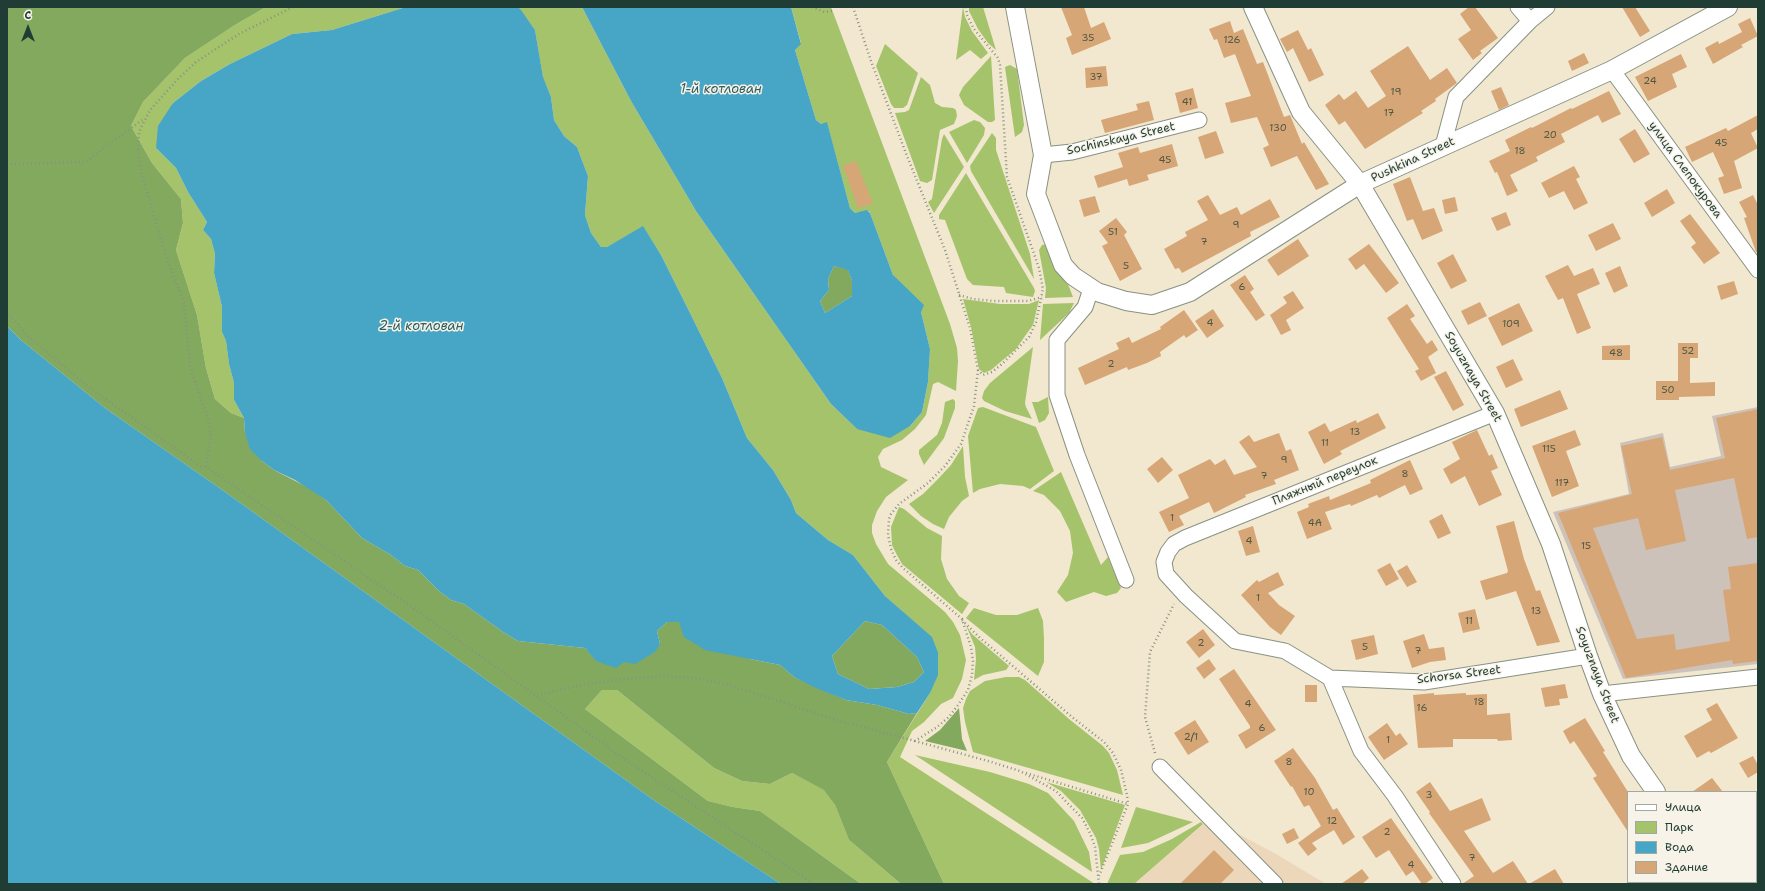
<!DOCTYPE html>
<meta charset="utf-8">
<style>
body{margin:0}
#map{position:relative;width:1765px;height:891px;overflow:hidden;background:#f2e7cf;font-family:"Shantell Sans",sans-serif}
canvas{display:block}
.frame{position:absolute;inset:0;border:8px solid #1f3d34;pointer-events:none}
.legend{position:absolute;left:1627px;top:791px;width:130px;height:92px;box-sizing:border-box;background:#f7f3e8;border:1px solid #a1aaa0;margin:0;padding:5px 7px;list-style:none;font-size:12px;color:#1f3d34}
.legend li{display:flex;align-items:center;gap:8px;height:20px}
.legend b{width:20px;border:1px solid #a1aaa0}
.north{position:absolute;left:8px;top:8px;width:40px;height:40px;-webkit-text-stroke:3px #f7f3e8;paint-order:stroke;rotate:0deg;font-size:11px;font-weight:700;line-height:16px;text-align:center;color:#1f3d34}
.north::after{content:'';display:block;margin:auto;width:14px;height:18px;background:#1f3d34;clip-path:polygon(50% 0,100% 100%,50% 72%,0 100%)}
</style>
<div id="map">
<canvas width="1765" height="891"></canvas>
<div class="frame"></div>
<ul class="legend">
<li><b style="height:5px;background:#fff"></b>Улица</li>
<li><b style="height:11px;background:#a4c36b"></b>Парк</li>
<li><b style="height:11px;background:#47a5c6"></b>Вода</li>
<li><b style="height:11px;background:#d7a676"></b>Здание</li>
</ul>
<div class="north">С</div>
</div>
<script>
const ctx = document.querySelector('canvas').getContext('2d');
ctx.lineJoin = 'round';
function paint(path, color) { ctx.fillStyle = color; ctx.fill(path, 'evenodd'); }
const poly = rows => new Path2D(rows.map(r => 'M' + r).join(''));
function stroke(path, color, width, dash) { ctx.strokeStyle = color; ctx.lineWidth = width; ctx.lineCap = dash ? 'butt' : 'round'; ctx.setLineDash(dash || []); ctx.stroke(path); }
function label(font, color, halo, rows, align = 'center') {
  ctx.font = font + ' "Shantell Sans",sans-serif'; ctx.lineWidth = 3; ctx.setLineDash([]); ctx.textBaseline = 'middle'; ctx.strokeStyle = halo; ctx.fillStyle = color; for (const [text, x, y, turn = 0] of rows) {
    ctx.save(); ctx.translate(x, y); ctx.rotate((+turn || 0) * Math.PI / 180); ctx.textAlign = isNaN(turn) ? turn : align; if (halo) ctx.strokeText(text, 0, 0); ctx.fillText(text, 0, 0); ctx.restore();
  }
}
const built = poly([
 [1213,816,1223,826,1276,854,1326,884,1134,884]
]);
const industrial = poly([
 [1758,407,1758,664,1623,679,1553,512,1629,494,1620,443,1663,433,1670,467,1721,456,1712,416]
]);
const green = poly([
 [266,7,406,7,332,30,292,34,230,64,201,81,173,103,156,148,176,168,188,192,207,222,203,230,211,239,215,254,214,273,222,307,222,332,226,341,229,364,234,383,234,400,244,418,231,413,215,399,206,368,197,315,176,250,183,223,181,199,152,163,131,126,143,102,185,58,235,25],
 [518,7,582,7,631,101,696,211,831,404,857,429,910,426,922,412,928,382,930,349,921,312,893,275,870,213,869,211,855,213,850,208,827,123,821,124,816,120,795,50,801,43,791,7,831,7,950,324,957,348,958,361,956,391,938,382,933,384,926,415,915,429,902,440,883,449,878,457,881,467,908,480,886,497,877,511,872,525,872,533,876,544,888,564,945,612,953,622,960,635,966,660,962,679,953,698,941,704,924,722,912,731,900,757,1095,884,944,884,887,762,930,693,938,652,932,638,885,596,853,555,828,540,796,513,791,500,773,470,747,438,722,378,691,315,661,255,643,227,607,247,601,247,591,233,585,215,588,176,577,147,564,136,554,120,551,97,543,78,535,30],
 [963,7,965,17,972,31,988,53,981,59,970,50,956,60],
 [969,7,983,7,996,50,988,43,978,29,969,11],
 [885,44,918,73,907,105,903,108,894,108,891,104,876,66],
 [991,56,995,120,992,122,988,122,964,105,959,95,963,87],
 [1010,65,1017,69,1024,125,1022,132,1015,137,1005,67],
 [921,77,930,85,935,103,942,107,953,108,956,110,957,116,954,124,940,130,932,180,927,183,920,181,895,113,905,112,909,110],
 [974,120,980,122,985,128,984,135,967,163,949,132],
 [992,133,996,138,996,150,1030,254,1034,279,971,171,970,166],
 [944,134,964,167,934,213,928,202,932,199,942,139],
 [966,173,1034,288,1035,291,1033,297,1006,293,1004,287,973,285,967,279,945,220,939,219,939,215],
 [1048,244,1056,254,1073,297,1045,298,1046,288,1039,250,1042,245],
 [963,299,1000,304,1029,304,1039,300,1033,325,1025,336,1016,349,991,370,984,373,979,369,971,327],
 [1074,303,1069,313,1040,340,1043,304],
 [1033,347,1025,403,1026,407,1032,419,1005,411,984,401,982,398,984,391,990,383],
 [1048,397,1049,413,1045,420,1039,423,1032,402,1038,402],
 [953,399,955,401,955,408,944,438,924,465,919,454,919,450,937,435,942,423,945,402],
 [983,407,1036,427,1054,471,1030,489,1023,486,1000,484,980,489,973,493,968,436,978,408],
 [963,446,965,477,969,496,962,501,949,517,944,529,933,524,921,516,909,504,923,494,939,478,951,465],
 [1061,472,1101,565,1108,557,1121,588,1117,593,1106,596,1094,592,1066,602,1057,592,1068,575,1073,553,1070,531,1060,511,1044,495,1033,491],
 [899,507,904,509,927,528,942,536,941,559,947,579,959,596,969,603,962,614,902,564,897,555,892,545,891,527],
 [974,608,996,615,1017,615,1038,608,1043,621,1044,639,1044,662,1038,676,966,618],
 [966,625,972,634,1009,666,1006,670,983,675,974,680,976,659,975,647],
 [1006,677,1019,677,1025,680,1069,719,1103,746,1109,753,1117,770,1123,795,973,752,965,722,963,708,966,699,970,691,985,681],
 [602,690,617,690,714,768,742,781,770,784,792,773,825,790,835,805,849,840,901,884,861,884,760,811,733,807,708,801,585,709],
 [915,755,990,772,1029,784,1048,793,1074,821,1089,852,1092,872],
 [1046,782,1125,805,1101,870,1099,849,1096,838,1080,810,1061,791],
 [1136,807,1193,822,1148,843,1121,848],
 [1201,822,1203,824,1134,884,1107,884,1120,855,1143,852,1172,839]
]);
const forest = poly([
 [7,7,266,7,235,25,185,58,143,102,131,126,152,163,181,199,183,223,176,250,197,315,206,368,215,399,231,413,244,418,245,433,262,461,274,470,311,489,326,500,362,538,391,555,405,566,418,570,439,591,451,600,464,604,503,632,518,641,585,648,597,661,624,662,660,644,657,631,667,622,679,622,750,659,780,665,794,677,846,700,877,705,909,714,917,713,887,762,944,884,901,884,849,840,835,805,824,790,792,773,770,784,742,781,714,768,617,690,602,690,585,709,708,801,733,807,760,811,861,884,781,884,655,801,228,494,105,408,21,340,7,326],
 [834,266,848,269,852,281,852,296,825,313,820,301,829,290,828,279],
 [865,621,882,625,917,657,924,672,914,682,897,687,869,689,838,674,832,656],
 [959,708,962,739,967,751,925,741,940,730]
]);
const water = poly([
 [406,7,518,7,521,10,535,30,543,77,551,97,554,120,564,136,577,147,588,176,585,215,591,233,601,247,607,247,643,226,661,255,691,315,722,378,747,438,773,470,791,500,796,513,828,540,853,555,885,596,932,637,938,652,938,675,930,693,917,713,909,714,877,705,846,700,816,688,794,677,780,665,705,650,684,637,679,622,667,622,657,631,660,644,655,652,635,664,624,662,616,668,596,661,585,648,518,641,503,632,464,604,451,600,439,591,418,570,405,566,391,555,362,538,326,500,295,480,274,470,262,461,250,449,245,433,244,418,234,400,234,383,229,364,226,341,222,332,222,307,214,273,215,254,211,239,203,230,207,222,188,192,176,168,156,148,158,126,173,103,201,81,230,64,292,34,332,30],
 [865,621,882,625,917,657,924,672,914,682,897,687,869,689,838,674,832,656],
 [582,7,791,7,801,44,795,50,816,120,821,124,827,122,850,208,855,213,867,210,870,213,893,275,924,305,921,312,930,349,928,382,922,412,910,426,890,438,857,429,831,404,696,211,631,101],
 [834,266,848,270,852,281,852,296,825,313,820,301,829,290,828,279],
 [7,326,21,340,105,408,228,494,655,801,781,884,7,884]
]);
const building = poly([
 [1061,7,1084,7,1091,28,1104,22,1111,39,1072,55,1066,38,1072,35],
 [1469,7,1475,7,1498,38,1480,51,1482,53,1473,60,1458,39,1471,30,1460,14],
 [1622,7,1635,7,1650,31,1640,37],
 [1750,18,1758,36,1741,45,1743,47,1713,64,1705,48,1718,41,1719,44,1742,32,1738,24],
 [1230,21,1234,33,1243,29,1257,64,1263,62,1284,117,1290,115,1302,144,1304,142,1329,184,1316,190,1297,156,1271,167,1263,148,1269,145,1257,117,1231,123,1225,103,1251,96,1235,54,1224,58,1217,39,1214,40,1209,29],
 [1298,30,1308,50,1311,48,1324,75,1309,82,1293,48,1287,52,1280,39],
 [1408,46,1430,80,1447,68,1457,83,1435,99,1436,101,1421,111,1423,113,1365,149,1345,121,1339,125,1325,105,1339,94,1344,100,1356,91,1368,108,1386,96,1370,71],
 [1584,53,1589,63,1572,71,1568,61],
 [1681,54,1687,67,1672,74,1677,87,1648,101,1635,77],
 [1106,66,1108,86,1086,88,1085,68],
 [1501,87,1509,105,1499,110,1491,91],
 [1193,88,1198,108,1180,113,1175,93],
 [1609,91,1621,114,1602,123,1598,115,1561,134,1565,142,1536,157,1538,161,1510,175,1518,191,1507,196,1497,172,1495,173,1489,161,1510,151,1505,140,1531,127,1532,128,1571,108,1572,109],
 [1149,101,1154,120,1105,133,1101,120,1138,110,1136,104],
 [1758,115,1758,129,1751,133,1758,148,1734,161,1742,188,1724,194,1718,178,1724,176,1713,152,1692,162,1685,147,1726,128,1728,131],
 [1635,129,1650,154,1634,163,1619,139],
 [1216,131,1224,153,1205,159,1198,137],
 [1172,144,1178,166,1147,175,1149,180,1129,186,1127,179,1098,188,1094,176,1123,167,1118,153,1138,147,1140,153],
 [856,161,873,204,858,208,843,166],
 [1574,166,1580,177,1576,179,1588,203,1574,210,1564,191,1549,198,1541,183],
 [1410,177,1423,211,1434,208,1443,231,1422,240,1413,219,1407,221,1393,184],
 [1667,189,1675,203,1652,217,1644,203],
 [1208,195,1220,215,1237,207,1241,215,1270,199,1280,217,1250,232,1251,236,1182,273,1179,268,1175,269,1164,249,1187,236,1185,232,1208,220,1197,201],
 [1753,195,1758,205,1758,252,1756,252,1744,218,1747,217,1739,202],
 [1095,196,1100,212,1084,217,1079,200],
 [1455,197,1458,211,1445,214,1442,200],
 [1506,212,1511,225,1497,231,1491,218],
 [1690,214,1720,253,1704,264,1691,247,1696,243,1680,221],
 [1116,218,1127,232,1124,235,1142,269,1120,281,1102,246,1108,243,1099,231],
 [1613,223,1621,239,1596,251,1588,235],
 [1298,239,1309,256,1278,276,1267,260],
 [1369,244,1399,283,1386,293,1364,264,1356,270,1348,259],
 [1453,254,1467,281,1451,289,1437,263],
 [1568,265,1574,276,1593,268,1600,284,1577,294,1591,328,1577,334,1563,298,1558,300,1545,276],
 [1620,266,1628,286,1614,293,1605,273],
 [1245,275,1254,289,1250,292,1265,315,1256,321,1230,285],
 [1734,281,1738,294,1721,300,1717,286],
 [1293,291,1304,308,1286,320,1291,330,1281,335,1270,315,1287,303,1283,297],
 [1480,302,1487,316,1468,325,1461,311],
 [1519,303,1533,331,1502,346,1488,318],
 [1407,304,1415,316,1410,319,1427,344,1432,340,1438,350,1428,357,1436,373,1421,381,1415,371,1419,369,1387,318],
 [1213,309,1224,326,1207,338,1195,321],
 [1184,310,1198,330,1186,338,1184,335,1160,352,1161,356,1147,363,1128,370,1127,367,1085,385,1078,368,1119,349,1116,343,1129,337,1132,343,1161,329,1160,327],
 [1678,343,1698,343,1698,358,1690,358,1690,383,1715,382,1715,396,1679,397,1679,400,1656,400,1656,381,1678,381],
 [1630,345,1630,360,1602,360,1602,346],
 [1513,359,1523,380,1506,388,1496,367],
 [1446,371,1464,405,1453,411,1434,377],
 [1560,390,1568,409,1521,427,1514,409],
 [1758,409,1758,537,1747,539,1734,478,1675,490,1686,541,1646,550,1638,518,1593,528,1637,639,1674,634,1676,650,1730,641,1723,590,1731,589,1728,567,1758,563,1758,661,1733,664,1732,660,1626,678,1558,513,1632,494,1621,446,1662,437,1670,470,1725,458,1716,418],
 [1378,413,1386,428,1340,451,1342,454,1324,464,1308,432,1325,423,1330,432,1356,420,1357,423],
 [1477,430,1489,456,1492,454,1498,468,1491,471,1502,495,1479,506,1465,476,1451,484,1443,469,1460,459,1452,442],
 [1575,430,1581,445,1566,451,1579,486,1552,497,1532,446],
 [1279,433,1286,451,1291,449,1299,470,1274,480,1276,484,1245,495,1246,497,1214,513,1209,502,1179,516,1184,525,1169,532,1159,512,1189,498,1178,475,1210,459,1215,465,1225,459,1234,475,1257,467,1239,442,1249,435,1254,442],
 [1162,457,1173,470,1158,483,1147,469],
 [1410,460,1423,489,1410,495,1405,485,1379,498,1377,495,1351,506,1350,504,1325,512,1332,529,1307,539,1297,512,1309,507,1308,504,1329,496,1330,500,1371,483,1370,480],
 [1442,514,1451,533,1438,539,1429,521],
 [1514,521,1524,559,1536,591,1540,590,1560,642,1537,646,1516,591,1486,600,1480,581,1507,573,1508,571,1496,526],
 [1253,526,1260,552,1246,556,1238,531],
 [1390,563,1399,579,1386,586,1377,570],
 [1407,565,1417,582,1407,587,1397,571],
 [1278,572,1284,585,1268,593,1279,605,1295,616,1281,635,1270,627,1241,595,1257,580,1259,582],
 [1475,609,1480,629,1463,633,1458,613],
 [1203,629,1215,645,1199,658,1186,642],
 [1424,634,1429,649,1444,647,1446,660,1430,662,1412,668,1403,641],
 [1374,635,1378,654,1356,660,1351,640],
 [1209,659,1216,669,1204,679,1196,668],
 [1234,669,1276,730,1246,749,1238,735,1250,728,1250,726,1219,679],
 [1565,684,1568,698,1559,699,1560,705,1545,707,1541,688],
 [1305,685,1317,685,1317,702,1305,702],
 [1434,693,1434,695,1466,693,1466,695,1487,694,1487,715,1510,713,1512,740,1498,741,1497,739,1453,739,1453,747,1418,748,1413,695],
 [1717,703,1738,738,1711,753,1709,751,1697,758,1684,736,1712,720,1706,709],
 [1585,718,1605,751,1603,752,1628,792,1628,832,1593,778,1597,776,1574,741,1570,744,1563,731],
 [1195,720,1209,742,1188,755,1174,733],
 [1387,723,1396,736,1400,733,1408,744,1384,760,1368,737],
 [1293,748,1315,778,1333,810,1337,808,1355,837,1343,845,1334,830,1312,843,1317,849,1308,856,1298,843,1321,826,1309,805,1304,807,1292,786,1291,787,1274,761],
 [1753,756,1758,765,1758,772,1748,778,1739,763],
 [1712,778,1723,792,1692,792],
 [1430,782,1450,811,1482,798,1491,820,1464,831,1493,873,1513,861,1528,884,1462,884,1474,876,1429,813,1430,812,1416,792],
 [1391,818,1433,878,1425,884,1422,884,1413,871,1406,876,1389,850,1376,858,1362,837],
 [1294,828,1299,838,1287,844,1282,834],
 [1214,850,1234,870,1220,884,1180,884],
 [1362,869,1369,878,1362,884,1341,884],
 [1555,869,1564,884,1529,884]
]);
const path = poly([
 [293,7,239,34,196,62,177,80,150,110,139,132,138,151,142,175,167,259,184,303,190,367,208,418,211,437,206,467,413,608,633,765,814,884],
 [812,7,824,12,833,11],
 [853,7,871,61,907,156,945,250,970,328,978,370,983,375,992,372,1002,364,1029,337,1036,322,1043,289,1039,268,1007,177,1000,65,998,58,974,29,967,15,966,7],
 [7,164,85,162,142,120],
 [959,295,973,299,994,301,1028,301,1042,297],
 [7,312,29,337,90,388,203,468],
 [978,370,974,406,961,444,945,466,928,483,899,504,891,514,889,519,888,535,891,549,896,560,903,568,962,619,971,647,973,661,972,675,968,690,958,705,949,717,937,727,915,741,988,761,1020,771,1056,791,1082,818,1090,833,1095,847,1099,884],
 [962,620,979,637,1072,717,1104,742,1113,753,1121,770,1127,795,1128,804,1099,876],
 [537,695,581,685,623,679,666,676,695,678,729,685,840,721,915,741],
 [1155,753,1145,717,1150,652,1174,604],
 [1026,773,1128,804]
]);
const minor = poly([
 [1518,7,1530,21],
 [1612,70,1758,270],
 [1443,146,1456,97,1530,21,1547,7],
 [1043,155,1072,152,1199,120],
 [1091,289,1085,307,1057,340,1057,395,1077,455,1126,580],
 [1495,413,1185,538,1174,544,1168,552,1164,562,1166,574,1186,596,1235,641,1285,651,1330,678,1424,682,1588,656],
 [1330,678,1361,751,1395,796,1453,884],
 [1602,694,1758,677],
 [1160,767,1275,884]
]);
const tertiary = poly([
 [1015,7,1043,155,1036,194,1063,265,1073,276,1097,292,1126,301,1152,305,1190,292,1360,184,1612,70,1728,7],
 [1253,7,1301,112,1360,184,1495,413,1551,544,1588,656,1602,694,1631,756,1656,792],
 [1719,882,1720,884]
]);
const numberNames = [
 ["35",1088,38],
 ["126",1232,40],
 ["37",1096,77],
 ["24",1650,81],
 ["19",1396,92],
 ["41",1187,102],
 ["17",1389,113],
 ["130",1278,128],
 ["20",1550,135],
 ["45",1721,143],
 ["18",1520,151],
 ["45",1165,160],
 ["9",1236,225],
 ["51",1113,232],
 ["7",1204,242],
 ["5",1126,266],
 ["6",1242,287],
 ["4",1210,323],
 ["109",1511,324],
 ["52",1688,351],
 ["48",1616,353],
 ["2",1111,364],
 ["50",1668,390],
 ["13",1355,432],
 ["11",1325,443],
 ["115",1549,449],
 ["9",1284,460],
 ["8",1405,474],
 ["7",1264,476],
 ["117",1562,483],
 ["1",1172,518],
 ["4А",1315,523],
 ["4",1249,541],
 ["15",1586,546],
 ["1",1258,598],
 ["13",1536,611],
 ["11",1469,621],
 ["2",1201,643],
 ["5",1365,647],
 ["7",1418,651],
 ["18",1479,702],
 ["4",1248,704],
 ["16",1422,708],
 ["6",1262,728],
 ["2/1",1191,737],
 ["1",1388,740],
 ["8",1289,762],
 ["10",1309,792],
 ["3",1429,795],
 ["12",1332,821],
 ["2",1387,832],
 ["7",1472,858],
 ["4",1411,865]
];
const streetNames = [
 ["Sochinskaya Street",1121,139,-13],
 ["Pushkina Street",1413,160,-25],
 ["улица Слепокурова",1685,170,54],
 ["Soyuznaya Street",1473,377,60],
 ["Пляжный переулок",1325,481,-22],
 ["Schorsa Street",1459,675,-7],
 ["Soyuznaya Street",1597,675,69]
];
const waterNames = [
 ["1-й котлован",721,90],
 ["2-й котлован",421,327]
];
paint(built, '#edd7bb');
paint(industrial, '#ccc2b9');
paint(green, '#a4c36b');
paint(forest, '#83a95f');
paint(water, '#47a5c6');
paint(building, '#d7a676');
stroke(minor, '#889282', 17);
stroke(tertiary, '#889282', 20);
stroke(path, '#889282', 2.5, [1, 3]);
stroke(minor, '#fff', 15);
stroke(tertiary, '#fff', 18);
label('10px', '#4d5744', null, numberNames);
label('12px', '#1f3d34', '#f7f3e8', streetNames);
label('italic 13px', '#2b5c60', '#f7f3e8', waterNames);
</script>
